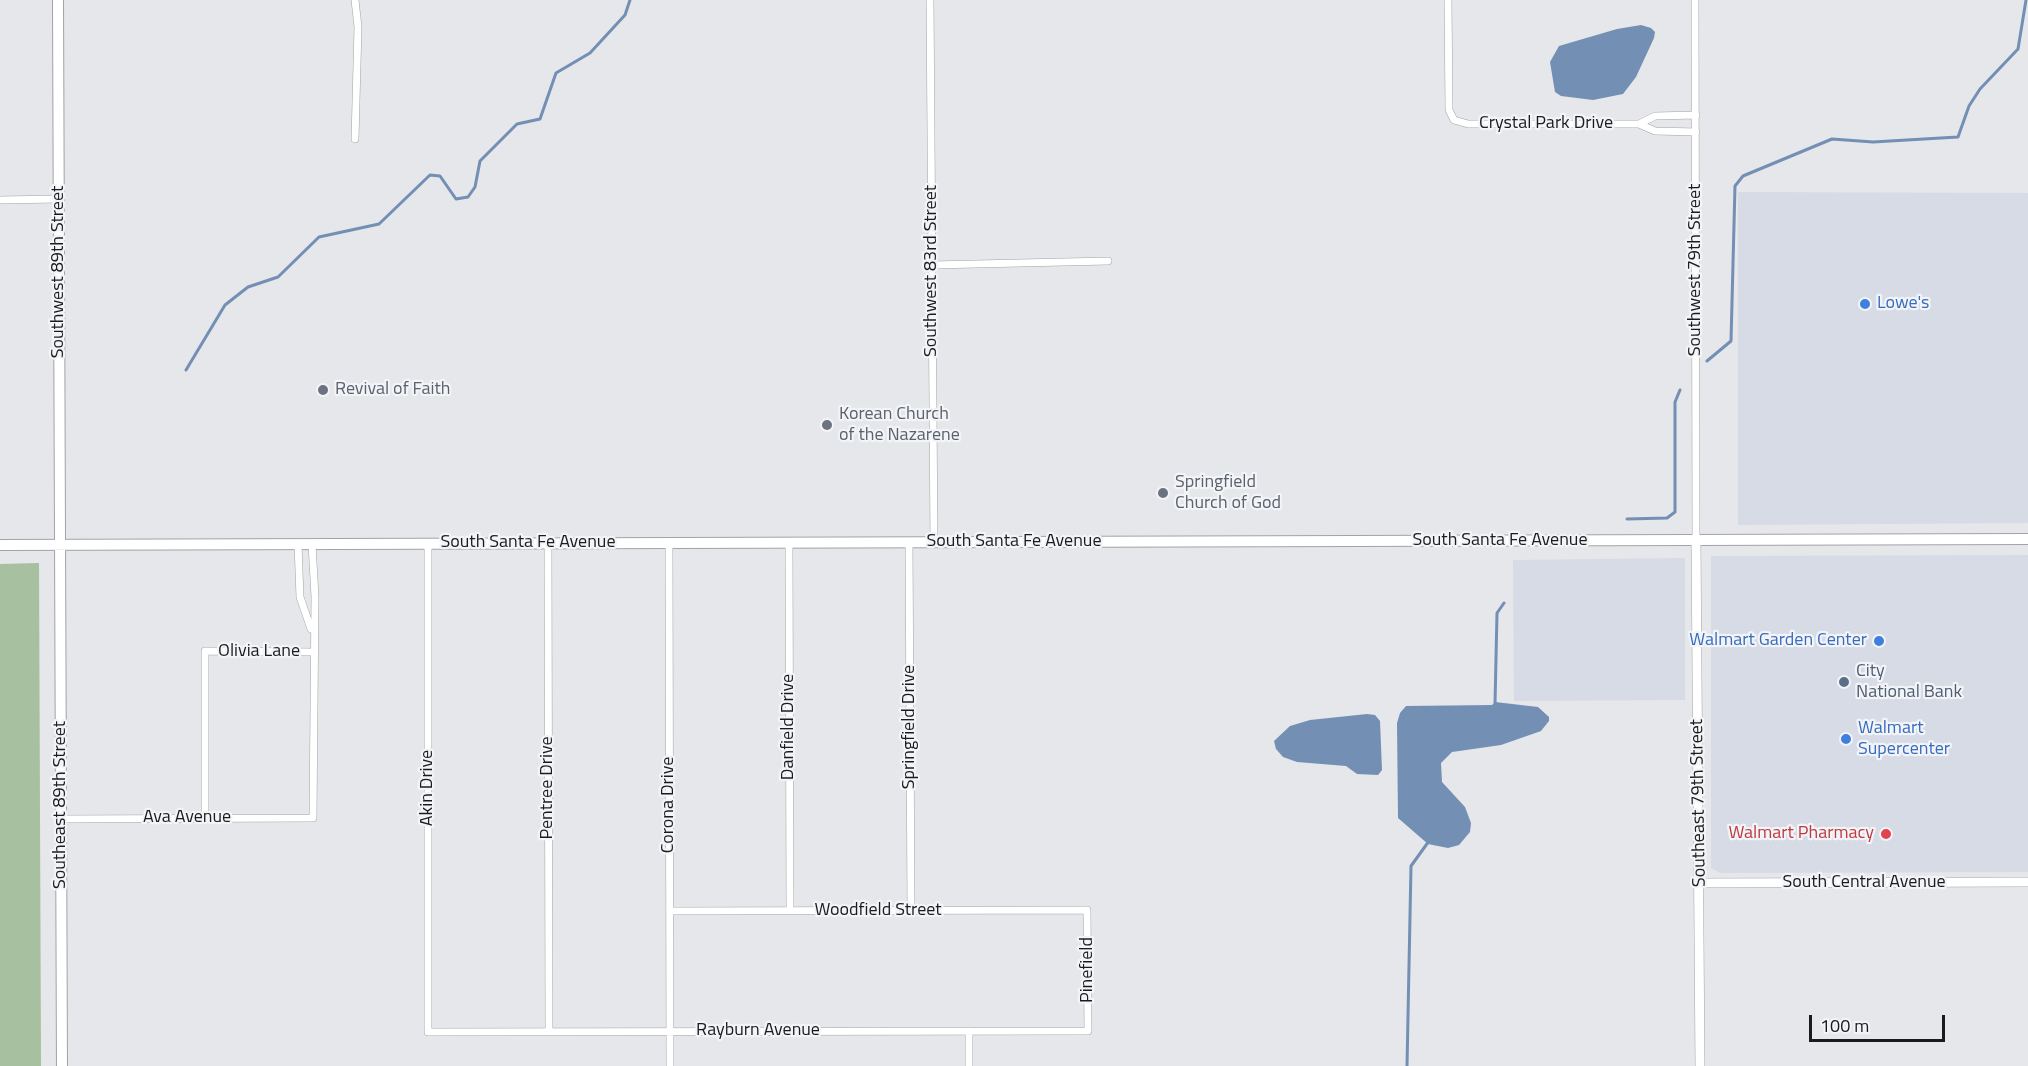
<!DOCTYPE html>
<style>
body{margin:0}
#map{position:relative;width:2028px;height:1066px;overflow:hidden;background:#e5e7ea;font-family:"Titillium Web",sans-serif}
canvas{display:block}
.scale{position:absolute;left:1809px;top:1015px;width:136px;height:27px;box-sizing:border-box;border:3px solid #1a1b1c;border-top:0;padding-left:8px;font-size:18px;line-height:21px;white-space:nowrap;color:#1a1b1c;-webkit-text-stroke:4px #f3f4f7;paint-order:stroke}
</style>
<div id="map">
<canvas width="2028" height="1066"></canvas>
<div class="scale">100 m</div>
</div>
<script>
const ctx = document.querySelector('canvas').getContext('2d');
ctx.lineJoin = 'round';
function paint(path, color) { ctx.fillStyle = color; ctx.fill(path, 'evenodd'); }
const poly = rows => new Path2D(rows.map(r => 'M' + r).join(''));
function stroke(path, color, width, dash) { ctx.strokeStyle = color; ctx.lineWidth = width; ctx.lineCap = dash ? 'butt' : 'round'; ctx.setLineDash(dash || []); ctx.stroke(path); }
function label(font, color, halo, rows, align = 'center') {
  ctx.font = font + ' "Titillium Web",sans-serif'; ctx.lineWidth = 4.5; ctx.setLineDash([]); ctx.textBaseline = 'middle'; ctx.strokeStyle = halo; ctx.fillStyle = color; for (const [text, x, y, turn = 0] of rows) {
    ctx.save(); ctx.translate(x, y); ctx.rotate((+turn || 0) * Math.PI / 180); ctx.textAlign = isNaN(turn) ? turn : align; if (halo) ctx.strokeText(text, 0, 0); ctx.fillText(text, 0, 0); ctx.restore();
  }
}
const built = poly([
 [1738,192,2028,193,2028,523,1738,525],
 [2028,555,2028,872,1720,873,1711,868,1711,556],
 [1685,558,1685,700,1514,701,1513,560]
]);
const green = poly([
 [39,563,41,1066,0,1066,0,564]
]);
const water = poly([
 [1641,25,1651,28,1655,32,1654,38,1636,77,1623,94,1593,100,1561,96,1555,92,1550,62,1559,46,1617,29],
 [1495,702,1538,707,1549,717,1549,721,1541,731,1501,745,1452,752,1441,763,1442,782,1465,807,1471,823,1470,832,1459,845,1448,848,1428,844,1398,818,1397,723,1400,713,1406,706,1492,705],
 [1367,714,1375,715,1380,721,1382,770,1378,775,1357,774,1346,766,1297,762,1283,757,1276,749,1274,741,1290,726,1310,720]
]);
const stream = poly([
 [1707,361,1731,341,1735,186,1743,176,1832,139,1873,142,1958,137,1969,106,1980,89,2018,49,2026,0],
 [186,370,225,305,248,287,278,277,319,237,379,224,430,175,440,176,456,199,468,197,475,187,480,161,517,124,540,119,556,73,590,53,625,15,630,0],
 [1627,519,1667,518,1675,512,1675,402,1680,390],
 [1495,704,1497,613,1504,603],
 [1407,1066,1411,866,1429,841]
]);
const minor = poly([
 [930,0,934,543],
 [1448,0,1449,110,1454,120,1468,124,1639,124,1655,131,1696,132],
 [1695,0,1696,541],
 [1639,124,1655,116,1696,115],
 [355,139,358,27,355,0],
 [0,200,59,199],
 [932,265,1108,261],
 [909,542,911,911],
 [669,543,670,1066],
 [298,544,300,597,311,629],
 [428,544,428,1032,1088,1031,1087,910,670,911],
 [548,544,549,1032],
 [789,544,790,911],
 [205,818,205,651,313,652],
 [61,819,313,818,315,597,312,544],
 [969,1031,969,1066]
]);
const tertiary = poly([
 [1696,541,1700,1066],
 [1699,883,2028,882]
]);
const secondary = poly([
 [58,0,62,1066],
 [0,545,2028,539]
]);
const markers = [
 [1865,304,6,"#3f7fe0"],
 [323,390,6,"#6b7280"],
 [827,425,6,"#6b7280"],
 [1163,493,6,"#6b7280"],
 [1879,641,6,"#3f7fe0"],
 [1844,682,6,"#5c6f8a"],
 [1846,739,6,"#3f7fe0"],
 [1886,834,6,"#e0444e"]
];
const streetNames = [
 ["Crystal Park Drive",1546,124],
 ["Southwest 79th Street",1696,270,-90],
 ["Southwest 83rd Street",932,271,-90],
 ["Southwest 89th Street",59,272,-90],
 ["South Santa Fe Avenue",1500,541],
 ["South Santa Fe Avenue",1014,542],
 ["South Santa Fe Avenue",528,543],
 ["Olivia Lane",259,652],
 ["Danfield Drive",789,727,-90],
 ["Springfield Drive",910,727,-90],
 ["Akin Drive",428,788,-90],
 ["Pentree Drive",548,788,-90],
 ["Southeast 79th Street",1699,803,-91],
 ["Southeast 89th Street",61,805,-90],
 ["Corona Drive",669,805,-90],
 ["Ava Avenue",187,818],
 ["South Central Avenue",1864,883],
 ["Woodfield Street",878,911],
 ["Pinefield",1088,970,-90],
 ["Rayburn Avenue",758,1031]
];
const shopNames = [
 ["Lowe's",1877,304],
 ["Walmart Garden Center",1867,641,"right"],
 ["Walmart",1858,729],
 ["Supercenter",1858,750]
];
const worshipNames = [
 ["Revival of Faith",335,390],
 ["Korean Church",839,415],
 ["of the Nazarene",839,436],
 ["Springfield",1175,483],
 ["Church of God",1175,504]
];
const serviceNames = [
 ["City",1856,672],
 ["National Bank",1856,693]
];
const healthNames = [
 ["Walmart Pharmacy",1874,834]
];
paint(built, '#d6dbe5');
paint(green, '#a6c0a0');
paint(water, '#738fb4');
stroke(stream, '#738fb4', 3);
stroke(minor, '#a2a3a6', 8);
stroke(tertiary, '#a2a3a6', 10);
stroke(secondary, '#a2a3a6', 12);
stroke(minor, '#fff', 7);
stroke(tertiary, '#fff', 9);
stroke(secondary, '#fff', 10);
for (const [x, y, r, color] of markers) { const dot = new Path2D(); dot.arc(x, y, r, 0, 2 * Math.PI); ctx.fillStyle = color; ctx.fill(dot); stroke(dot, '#f3f4f7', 2); }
label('18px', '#1a1b1c', '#f3f4f7', streetNames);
label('18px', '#366cbe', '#f3f4f7', shopNames, 'left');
label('18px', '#5b616d', '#f3f4f7', worshipNames, 'left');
label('18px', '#4e5e75', '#f3f4f7', serviceNames, 'left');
label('18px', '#be3a42', '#f3f4f7', healthNames, 'right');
</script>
